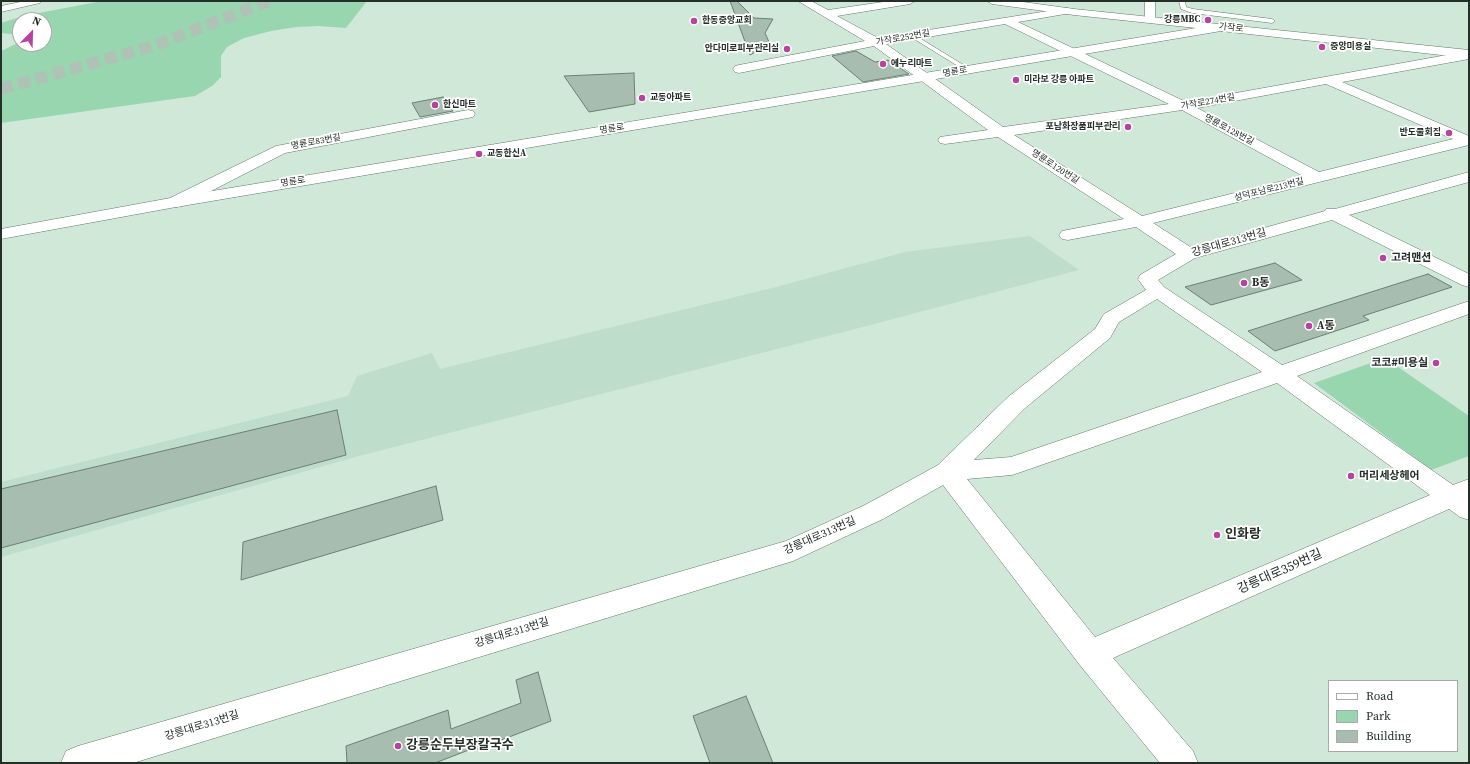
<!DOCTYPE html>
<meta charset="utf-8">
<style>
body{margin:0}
#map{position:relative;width:1470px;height:764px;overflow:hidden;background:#d0e8d8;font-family:"Source Serif 4",serif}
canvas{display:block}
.frame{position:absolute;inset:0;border:2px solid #252f29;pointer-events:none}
.legend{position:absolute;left:1328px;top:680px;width:130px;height:72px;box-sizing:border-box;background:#fff;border:1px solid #a8aca9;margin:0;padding:5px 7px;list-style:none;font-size:12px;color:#252f29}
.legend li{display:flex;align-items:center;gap:8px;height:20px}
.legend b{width:20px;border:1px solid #a8aca9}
.north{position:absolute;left:12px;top:12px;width:40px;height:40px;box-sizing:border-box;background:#fff;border:1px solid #a8aca9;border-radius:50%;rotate:23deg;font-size:11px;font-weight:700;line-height:16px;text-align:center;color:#252f29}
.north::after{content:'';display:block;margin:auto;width:14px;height:18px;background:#b6439d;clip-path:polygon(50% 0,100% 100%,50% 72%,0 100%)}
</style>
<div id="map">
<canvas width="1470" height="764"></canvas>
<div class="frame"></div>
<ul class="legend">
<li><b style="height:5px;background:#fff"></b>Road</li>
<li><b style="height:11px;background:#98d6b0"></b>Park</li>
<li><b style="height:11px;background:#a6bdaf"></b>Building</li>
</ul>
<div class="north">N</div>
</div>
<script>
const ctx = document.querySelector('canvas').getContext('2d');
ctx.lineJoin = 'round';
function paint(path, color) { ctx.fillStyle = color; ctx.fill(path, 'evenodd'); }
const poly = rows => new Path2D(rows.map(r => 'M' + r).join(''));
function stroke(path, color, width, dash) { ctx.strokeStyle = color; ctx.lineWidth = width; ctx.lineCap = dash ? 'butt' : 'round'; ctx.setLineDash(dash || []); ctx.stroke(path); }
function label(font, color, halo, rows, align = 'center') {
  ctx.font = font + ' "Source Serif 4","Noto Sans KR",serif'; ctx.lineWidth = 3.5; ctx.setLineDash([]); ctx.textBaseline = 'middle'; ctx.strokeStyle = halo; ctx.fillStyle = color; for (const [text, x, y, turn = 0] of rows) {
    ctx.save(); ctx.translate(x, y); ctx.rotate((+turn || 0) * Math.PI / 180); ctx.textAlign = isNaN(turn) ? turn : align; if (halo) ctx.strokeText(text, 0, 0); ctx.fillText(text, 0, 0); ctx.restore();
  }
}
const built = poly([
 [1030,236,1079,270,855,329,363,455,1,557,1,482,348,396,357,376,432,353,440,369,776,287,905,252]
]);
const green = poly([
 [102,1,367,1,346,28,319,26,296,27,271,31,244,38,227,47,221,56,221,77,212,86,195,96,1,123,1,51,20,42,20,44,44,44,44,20,20,20,20,35,1,33,1,23,23,16],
 [1385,358,1469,416,1469,456,1431,470,1314,383]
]);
const building = poly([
 [730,1,737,1,754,18,773,19,765,33,770,44,750,55,730,1],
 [856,51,875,62,888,60,909,74,863,82,832,56,856,51],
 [634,73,635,104,589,112,564,76,634,73],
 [443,97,453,111,420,117,412,103,443,97],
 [1275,263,1302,280,1211,305,1185,287,1275,263],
 [1428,274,1452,287,1363,316,1369,320,1275,351,1248,331,1428,274],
 [337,410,346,455,1,548,1,489,337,410],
 [436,486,443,520,241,580,243,542,436,486],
 [538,672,551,721,475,750,474,748,435,763,347,763,346,746,448,710,451,729,521,703,516,680,538,672],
 [746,696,773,763,710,763,693,716,746,696]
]);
const minorTunnel = poly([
 [1,89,153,46,269,1]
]);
const service = poly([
 [1179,1,1185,1,1186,7,1193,9,1272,19,1275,21,1272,23,1192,13,1181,9,1179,1],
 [913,34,970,69,971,70,966,71,911,37,910,36,913,34]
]);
const pedestrian = poly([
 [25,1,41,1,40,3,1,12,1,6,25,1]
]);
const minor = poly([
 [798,1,811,1,828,10,890,1,915,1,910,4,837,16,878,38,1067,8,1071,9,1072,11,1071,13,1018,22,1186,102,1469,51,1469,59,1342,82,1469,136,1469,145,1153,223,1192,248,1325,211,1326,209,1335,209,1469,172,1469,182,1349,215,1469,274,1469,287,1462,285,1332,220,1195,258,1158,280,1164,287,1282,365,1469,301,1469,314,1297,376,1453,485,1469,479,1469,520,1460,517,1449,509,1113,658,1193,751,1198,763,1160,763,1079,664,943,485,883,519,793,561,133,763,61,763,66,751,78,746,786,541,865,505,938,465,1008,397,1095,329,1104,314,1146,290,1138,279,1140,275,1176,254,1136,227,1068,240,1062,239,1059,235,1062,231,1124,219,998,137,945,144,940,143,938,140,940,137,988,130,874,46,739,73,735,72,733,69,735,66,739,65,865,41,798,1],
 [1005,24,1169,104,1003,127,886,44,1005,24],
 [1326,84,1453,139,1319,172,1197,108,1326,84],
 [1182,110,1303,176,1142,216,1014,135,1182,110],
 [1157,299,1262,372,1011,457,974,460,1024,409,1110,338,1119,322,1157,299],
 [1277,383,1430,495,1095,637,967,479,1012,475,1021,472,1277,383],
 [1145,1,1155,1,1155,19,1154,21,1146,21,1145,19,1145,1],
 [468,110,473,111,475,114,473,117,285,153,182,206,176,207,170,206,168,202,170,198,276,146,468,110]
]);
const tertiary = poly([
 [987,1,1016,1,1074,9,1469,50,1469,58,1221,31,176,207,1,239,1,229,176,197,1196,28,1074,15,992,4,987,1]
]);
const markers = [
 [1208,20,4,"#b6439d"],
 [694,21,4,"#b6439d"],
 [1322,47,4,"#b6439d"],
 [787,49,4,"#b6439d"],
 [883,64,4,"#b6439d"],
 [1016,80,4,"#b6439d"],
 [642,98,4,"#b6439d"],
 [435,105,4,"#b6439d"],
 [1128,127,4,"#b6439d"],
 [1449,133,4,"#b6439d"],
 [479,154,4,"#b6439d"],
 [1383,258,4,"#b6439d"],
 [1244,283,4,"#b6439d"],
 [1309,326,4,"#b6439d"],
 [1436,363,4,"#b6439d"],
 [1351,476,4,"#b6439d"],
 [1217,535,4,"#b6439d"],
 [398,746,4,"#b6439d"]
];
const farPoinames = [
 ["강릉MBC",1200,20,"right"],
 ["한동중앙교회",702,21],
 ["중앙미용실",1330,47],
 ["안다미로피부관리실",779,49,"right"],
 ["에누리마트",891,64],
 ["미라보 강릉 아파트",1024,80],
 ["교동아파트",650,98],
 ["한신마트",443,105],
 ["포남화장품피부관리",1120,127,"right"],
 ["반도물회집",1441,133,"right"],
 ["교동한신A",487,154]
];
const farStreetnames = [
 ["가작로",1231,28,6],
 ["가작로252번길",903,38,-10],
 ["명륜로",955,72,-10],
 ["가작로274번길",1208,102,-10],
 ["명륜로",612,129,-9],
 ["명륜로128번길",1229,130,28],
 ["명륜로83번길",316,142,-10],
 ["명륜로120번길",1055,167,33],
 ["명륜로",293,182,-9],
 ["성덕포남로213번길",1269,190,-14]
];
const streetNames = [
 ["강릉대로313번길",1229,243,-16],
 ["강릉대로313번길",820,536,-24],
 ["강릉대로313번길",512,633,-17],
 ["강릉대로313번길",202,726,-17]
];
const poiNames = [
 ["고려맨션",1391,258],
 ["B동",1252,283],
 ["A동",1317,326],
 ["코코#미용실",1428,363,"right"],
 ["머리세상헤어",1359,476]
];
const nearPoinames = [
 ["인화랑",1225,535],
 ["강릉순두부장칼국수",406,746]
];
const nearStreetnames = [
 ["강릉대로359번길",1280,572,-24]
];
paint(built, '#beddca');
paint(green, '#98d6b0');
paint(building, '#a6bdaf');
stroke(building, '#6b8073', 1);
stroke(minorTunnel, '#aec3b5', 12, [12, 6]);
stroke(service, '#63786a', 1);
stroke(pedestrian, '#63786a', 1);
stroke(minor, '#63786a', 1);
stroke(tertiary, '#63786a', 1);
paint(service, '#fff');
paint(pedestrian, '#fff');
paint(minor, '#fff');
paint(tertiary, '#fff');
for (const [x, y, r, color] of markers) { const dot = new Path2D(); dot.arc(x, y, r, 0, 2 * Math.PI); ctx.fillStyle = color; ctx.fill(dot); stroke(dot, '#fff', 1.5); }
label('bold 9px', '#252f29', '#fff', farPoinames, 'left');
label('9px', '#252f29', '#fff', farStreetnames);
label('11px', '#252f29', '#fff', streetNames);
label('bold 11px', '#252f29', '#fff', poiNames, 'left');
label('bold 13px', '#252f29', '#fff', nearPoinames, 'left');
label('13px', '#252f29', '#fff', nearStreetnames);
</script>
